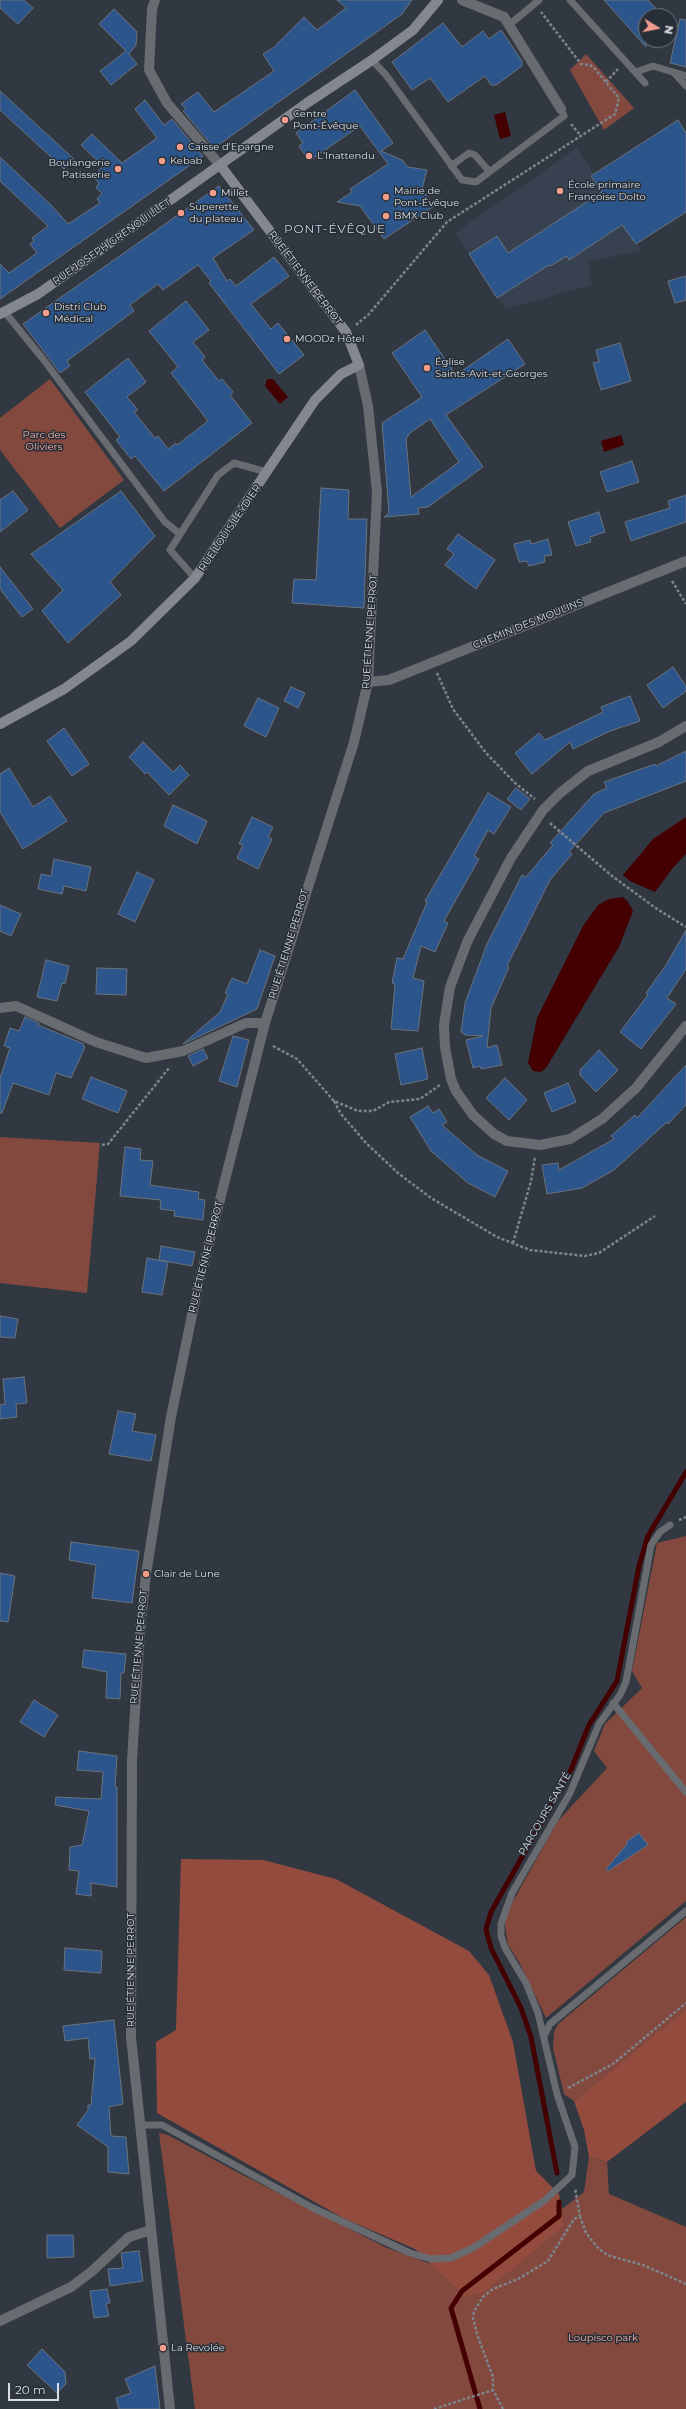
<!DOCTYPE html>
<meta charset="utf-8">
<style>
body{margin:0}
#map{position:relative;width:686px;height:2409px;overflow:hidden;background:#313841;font-family:Montserrat,sans-serif}
canvas{display:block}
.north{position:absolute;left:638px;top:8px;width:40px;height:40px;box-sizing:border-box;background:#272e37;border:1px solid #6e747c;border-radius:50%;rotate:100deg;font-size:11px;font-weight:700;line-height:16px;text-align:center;color:#d9dee4}
.north::after{content:'';display:block;margin:auto;width:14px;height:18px;background:#f49d8c;clip-path:polygon(50% 0,100% 100%,50% 72%,0 100%)}
.scale{position:absolute;left:8px;top:2383px;width:51px;height:18px;box-sizing:border-box;border:2px solid #d9dee4;border-top:0;padding-left:5px;font-size:12px;line-height:14px;white-space:nowrap;color:#d9dee4;-webkit-text-stroke:3px #272e37;paint-order:stroke}
</style>
<div id="map">
<canvas width="686" height="2409"></canvas>
<div class="north">N</div>
<div class="scale">20 m</div>
</div>
<script>
const ctx = document.querySelector('canvas').getContext('2d');
ctx.lineJoin = 'round';
function paint(path, color) { ctx.fillStyle = color; ctx.fill(path, 'evenodd'); }
const poly = rows => new Path2D(rows.map(r => 'M' + r).join(''));
function stroke(path, color, width, dash) { ctx.strokeStyle = color; ctx.lineWidth = width; ctx.lineCap = dash ? 'butt' : 'round'; ctx.setLineDash(dash || []); ctx.stroke(path); }
function label(font, color, halo, rows, align = 'center') {
  ctx.font = font + ' Montserrat,sans-serif'; ctx.lineWidth = 3; ctx.setLineDash([]); ctx.textBaseline = 'middle'; ctx.strokeStyle = halo; ctx.fillStyle = color; for (const [text, x, y, turn = 0] of rows) {
    ctx.save(); ctx.translate(x, y); ctx.rotate((+turn || 0) * Math.PI / 180); ctx.textAlign = isNaN(turn) ? turn : align; if (halo) ctx.strokeText(text, 0, 0); ctx.fillText(text, 0, 0); ctx.restore();
  }
}
const built = poly([
 [577,148,642,250,588,262,592,285,505,309,455,233]
]);
const green = poly([
 [586,54,634,108,604,130,570,70],
 [50,379,124,480,60,528,0,450,0,418],
 [0,1137,100,1143,87,1293,0,1283],
 [686,1536,686,1901,546,2018,519,1962,508,1945,505,1926,507,1912,557,1822,607,1768,594,1751,605,1724,642,1688,632,1671,657,1543],
 [686,1917,686,2009,574,2101,564,2094,553,2048,554,2032,558,2024],
 [159,2133,168,2135,237,2172,385,2247,431,2264,464,2296,565,2225,562,2209,584,2192,589,2157,607,2162,609,2194,686,2227,686,2409,195,2409]
]);
const forest = poly([
 [181,1859,263,1860,336,1879,469,1951,489,1975,513,2042,536,2171,559,2194,565,2225,483,2293,464,2296,415,2249,343,2218,157,2113,156,2042,176,2030],
 [686,2009,686,2102,607,2162,589,2157,584,2130,574,2101]
]);
const water = poly([
 [505,112,511,136,500,139,494,115],
 [267,379,273,379,288,397,280,404,265,386],
 [621,435,624,445,604,452,601,441],
 [686,817,686,854,672,869,655,892,630,881,623,875,653,839],
 [623,897,628,902,633,911,619,947,546,1068,541,1072,533,1071,528,1063,537,1018,583,926,598,905,609,899]
]);
const stream = poly([
 [557,2173,531,2037,521,2008,491,1948,486,1929,491,1912,570,1772,589,1725,617,1681,639,1566,648,1536,686,1472],
 [480,2409,451,2308,462,2291,559,2216,559,2202]
]);
const building = poly([
 [0,0,24,0,33,8,18,24,0,8,0,0],
 [337,0,412,0,402,14,214,148,183,111,186,109,181,104,198,92,214,112,274,71,263,54,273,48,304,17,317,30,346,8,337,0],
 [604,0,648,0,663,16,646,16,646,47,604,0],
 [114,9,137,32,136,45,129,54,137,64,111,85,100,71,126,51,99,24,114,9],
 [680,19,686,20,686,67,670,63,680,19],
 [443,23,462,47,483,31,489,39,501,30,522,61,522,66,496,85,491,85,485,76,448,102,430,78,412,90,392,62,443,23],
 [355,90,393,143,381,151,402,160,408,167,427,170,422,189,434,206,384,239,360,206,337,202,352,192,350,189,388,164,360,126,309,161,299,146,303,143,296,133,355,90],
 [0,91,74,159,64,169,0,110,0,91],
 [145,100,164,125,172,119,203,156,0,299,0,264,9,273,37,253,30,244,34,241,32,238,48,226,0,181,0,157,51,205,68,224,100,203,97,199,102,193,96,188,99,183,93,177,103,166,81,145,92,134,122,163,157,138,135,109,145,100],
 [678,120,686,133,686,212,636,244,622,225,569,260,567,256,550,266,549,265,497,298,469,254,497,236,508,253,602,192,591,176,678,120],
 [219,186,254,230,213,258,227,281,230,279,236,286,274,257,289,276,251,304,271,329,278,323,304,355,279,374,209,283,211,281,198,265,163,290,158,284,130,305,134,311,67,361,70,366,60,373,23,324,219,186],
 [686,276,686,300,675,303,668,281,686,276],
 [186,301,209,330,193,342,205,357,202,360,219,381,222,379,233,392,230,395,252,423,164,491,135,456,131,459,116,440,120,437,85,392,128,358,146,382,127,397,138,410,134,412,155,438,158,436,168,449,176,443,177,445,208,421,171,373,178,367,149,331,186,301],
 [425,330,456,375,508,339,525,364,446,415,483,467,428,507,418,508,419,514,384,517,389,513,382,423,422,397,392,353,425,330],
 [430,419,459,462,411,497,406,439,410,433,430,419],
 [620,343,631,381,601,390,593,363,599,362,596,350,620,343],
 [632,461,639,482,607,492,600,472,632,461],
 [321,488,349,490,348,519,367,519,364,608,292,603,294,579,316,580,321,488],
 [13,491,28,510,0,532,0,500,13,491],
 [121,491,155,536,110,582,121,595,68,643,42,611,63,590,31,554,121,491],
 [686,495,686,522,631,541,625,522,670,508,668,501,686,495],
 [599,512,605,532,590,537,591,542,576,546,568,522,599,512],
 [458,534,495,560,476,589,445,565,454,554,447,549,458,534],
 [548,539,552,555,544,556,545,562,529,566,527,561,519,562,514,544,530,540,531,544,548,539],
 [0,567,33,609,22,617,0,589,0,567],
 [673,667,686,686,686,691,663,708,647,685,673,667],
 [291,687,305,693,298,708,284,701,291,687],
 [630,696,640,721,610,731,573,749,570,742,532,774,515,753,539,733,545,740,603,712,601,707,630,696],
 [258,698,279,708,266,737,244,726,258,698],
 [64,728,89,764,72,776,47,741,64,728],
 [143,742,173,772,180,765,189,775,169,795,147,772,145,774,129,757,143,742],
 [686,751,686,781,604,813,569,852,572,854,550,880,507,966,509,967,491,1008,487,1048,497,1045,502,1065,481,1069,480,1066,473,1068,466,1040,483,1036,465,1035,461,1032,465,1003,487,944,522,875,526,877,553,845,550,843,594,794,607,788,604,782,655,764,656,766,686,751],
 [9,768,33,807,50,796,67,821,23,849,0,812,0,774,9,768],
 [516,788,530,799,521,810,507,799,516,788],
 [488,793,511,807,494,834,488,830,474,856,479,859,444,921,448,923,435,952,421,946,413,978,424,981,418,1031,391,1029,395,984,392,983,397,958,403,959,427,902,425,901,488,793],
 [173,805,207,821,197,844,164,826,173,805],
 [252,817,273,827,268,837,272,839,258,869,237,858,243,845,239,844,252,817],
 [54,859,91,867,86,891,64,886,62,894,38,889,41,874,51,876,54,859],
 [137,872,154,880,135,922,118,914,137,872],
 [0,905,21,914,11,936,0,931,0,905],
 [686,930,686,969,667,998,676,1004,641,1049,620,1032,648,995,646,993,666,965,686,930],
 [260,950,275,956,257,1009,183,1044,220,1012,228,994,225,993,232,978,247,984,260,950],
 [46,960,69,966,65,984,62,983,57,1001,37,997,46,960],
 [97,968,127,969,126,995,96,994,97,968],
 [25,1017,39,1023,38,1025,84,1044,83,1046,85,1047,71,1078,56,1073,49,1095,13,1083,2,1113,0,1113,0,1078,10,1048,4,1046,10,1028,19,1031,25,1017],
 [233,1036,249,1040,237,1087,219,1081,233,1036],
 [422,1048,428,1079,401,1085,395,1054,422,1048],
 [203,1049,208,1058,193,1066,188,1056,203,1049],
 [599,1050,618,1070,596,1092,580,1075,580,1070,599,1050],
 [686,1065,686,1105,668,1124,667,1122,614,1170,582,1188,547,1194,542,1165,558,1163,559,1170,614,1139,611,1136,635,1115,637,1118,686,1065],
 [91,1077,127,1091,118,1113,82,1099,91,1077],
 [505,1078,527,1100,509,1120,486,1098,505,1078],
 [568,1083,576,1102,552,1112,544,1093,568,1083],
 [428,1106,433,1113,439,1109,447,1122,442,1125,477,1155,508,1171,495,1197,468,1183,431,1151,410,1117,428,1106],
 [125,1147,141,1149,140,1160,153,1161,150,1185,199,1192,198,1199,205,1200,203,1220,174,1216,175,1211,160,1209,161,1200,120,1196,125,1147],
 [161,1246,195,1252,192,1266,159,1260,161,1246],
 [147,1258,168,1262,162,1295,142,1292,147,1258],
 [0,1316,18,1319,15,1338,0,1337,0,1316],
 [24,1377,27,1403,16,1404,17,1417,0,1419,0,1405,5,1404,3,1379,24,1377],
 [118,1411,136,1414,132,1431,156,1435,151,1461,109,1454,118,1411],
 [71,1542,139,1551,132,1603,92,1598,96,1565,69,1560,71,1542],
 [0,1573,15,1576,8,1622,0,1621,0,1573],
 [84,1650,126,1654,124,1673,121,1673,120,1699,106,1698,107,1672,82,1667,84,1650],
 [34,1700,58,1715,44,1737,20,1722,34,1700],
 [79,1751,117,1756,115,1787,117,1787,117,1887,91,1883,91,1896,76,1894,79,1871,69,1870,70,1847,82,1845,89,1811,55,1805,56,1797,101,1799,103,1772,77,1770,79,1751],
 [639,1833,648,1845,608,1871,606,1869,627,1844,626,1842,639,1833],
 [65,1948,102,1951,101,1973,64,1970,65,1948],
 [114,2020,123,2104,109,2107,111,2136,126,2137,129,2174,108,2172,108,2147,77,2125,88,2110,88,2105,91,2105,95,2058,90,2059,88,2038,65,2041,63,2026,114,2020],
 [47,2235,73,2235,74,2257,47,2258,47,2235],
 [139,2251,143,2281,110,2286,108,2269,123,2268,121,2253,139,2251],
 [107,2289,110,2303,106,2304,109,2316,94,2318,90,2291,107,2289],
 [42,2349,65,2372,66,2384,57,2393,27,2365,42,2349],
 [155,2366,160,2409,119,2409,116,2398,131,2393,125,2379,155,2366]
]);
const path = poly([
 [606,82,618,69],
 [571,124,580,135],
 [356,325,369,314,447,222,615,114,619,98,595,69,590,65,581,64,541,12],
 [672,581,686,604],
 [437,673,453,709,486,753,515,783,535,799],
 [550,823,612,876,657,909,686,927],
 [273,1046,297,1059,334,1101,358,1111,373,1111,389,1102,420,1099,440,1085],
 [334,1101,341,1114,367,1144,398,1173,431,1198,497,1237,530,1250,585,1256,599,1253,655,1216],
 [102,1145,108,1144,169,1068],
 [513,1243,531,1181,535,1157],
 [679,1520,686,1517],
 [568,2088,613,2064,686,2003],
 [580,2216,586,2233,598,2248,607,2255,643,2265,686,2284],
 [434,2409,493,2390],
 [503,2409,493,2390,493,2377,478,2337,473,2318,474,2311,483,2297,493,2289,518,2279,548,2261,574,2219,580,2216,575,2188]
]);
const lane = poly([
 [570,0,645,83],
 [509,25,539,0],
 [372,60,386,75,462,180,476,182,564,116,561,109],
 [636,72,653,66,686,76],
 [674,73,686,86],
 [451,166,469,153,475,155,489,171],
 [4,311,43,359,165,522,180,534],
 [195,578,170,550,218,475,234,463,267,472],
 [613,1703,686,1792],
 [544,2036,550,2024,686,1911],
 [140,2125,162,2125,313,2208,410,2253,431,2259,451,2258,473,2248,544,2201,572,2175,575,2147,557,2094,538,2013,526,1983,505,1948,501,1936,501,1924,512,1893,570,1793,599,1724,620,1695,626,1682,651,1545,660,1532,670,1525]
]);
const street = poly([
 [155,0,152,9,149,70,167,103,220,165],
 [462,0,504,17,561,109],
 [368,682,389,680,686,561],
 [686,726,659,742,588,771,560,793,543,810,511,858,468,940,450,987,444,1025,445,1047,451,1079,456,1091,473,1115,494,1134,507,1141,540,1145,570,1139,602,1119,636,1088,686,1026],
 [0,1008,16,1006,96,1042,146,1058,183,1051,246,1023,265,1023],
 [0,2321,71,2287,91,2272,129,2237,151,2230],
 [170,2409,131,2037,132,1760,140,1630,146,1574,171,1417,198,1286,265,1023,354,742,368,682,377,492,368,406,359,365]
]);
const secondary = poly([
 [0,314,38,294,307,103,372,60,413,30,438,0],
 [0,724,64,689,131,641,195,578,315,400,341,374,359,365,346,332,220,165]
]);
const markers = [
 [285,120,4,"#f49d8c"],
 [180,147,4,"#f49d8c"],
 [309,156,4,"#f49d8c"],
 [162,161,4,"#f49d8c"],
 [118,169,4,"#f49d8c"],
 [560,191,4,"#f49d8c"],
 [213,193,4,"#f49d8c"],
 [386,197,4,"#f49d8c"],
 [181,213,4,"#f49d8c"],
 [386,216,4,"#f49d8c"],
 [46,313,4,"#f49d8c"],
 [287,339,4,"#f49d8c"],
 [427,368,4,"#f49d8c"],
 [146,1574,4,"#f49d8c"],
 [163,2348,4,"#f49d8c"]
];
const poiNames = [
 ["Centre",293,114],
 ["Pont-Évêque",293,126],
 ["Caisse d'Epargne",188,147],
 ["L'Inattendu",317,156],
 ["Kebab",170,161],
 ["Boulangerie",110,163,"right"],
 ["Patisserie",110,175,"right"],
 ["École primaire",568,185],
 ["Françoise Dolto",568,197],
 ["Mairie de",394,191],
 ["Pont-Évêque",394,203],
 ["Millet",221,193],
 ["Superette",189,207],
 ["du plateau",189,219],
 ["BMX Club",394,216],
 ["Distri Club",54,307],
 ["Médical",54,319],
 ["MOODz Hôtel",295,339],
 ["Église",435,362],
 ["Saints-Avit-et-Georges",435,374],
 ["Clair de Lune",154,1574],
 ["La Revolée",171,2348]
];
const streetNames = [
 ["RUE JOSEPH GRENOUILLET",112,242,-35],
 ["RUE ÉTIENNE PERROT",305,278,53],
 ["RUE LOUIS LEYDIER",230,528,-56],
 ["CHEMIN DES MOULINS",528,624,-22],
 ["RUE ÉTIENNE PERROT",370,632,-86],
 ["RUE ÉTIENNE PERROT",289,944,-73],
 ["RUE ÉTIENNE PERROT",206,1257,-76],
 ["RUE ÉTIENNE PERROT",139,1647,-85],
 ["PARCOURS SANTÉ",545,1814,-60],
 ["RUE ÉTIENNE PERROT",131,1970,-90]
];
const parkNames = [
 ["Parc des",44,435],
 ["Oliviers",44,447],
 ["Loupisco park",603,2338]
];
const quarterNames = [
 ["PONT-ÉVÊQUE",335,229]
];
paint(built, '#374150');
paint(green, '#83493e');
paint(forest, '#934b3e');
paint(water, '#400');
stroke(stream, '#400', 5);
paint(building, '#2c558b');
stroke(building, '#6a727d', 1);
stroke(path, '#7e848c', 2.5, [3, 2]);
stroke(lane, '#686b70', 7);
stroke(street, '#686b70', 10);
stroke(secondary, '#838890', 10);
for (const [x, y, r, color] of markers) { const dot = new Path2D(); dot.arc(x, y, r, 0, 2 * Math.PI); ctx.fillStyle = color; ctx.fill(dot); stroke(dot, '#272e37', 1.5); }
label('10px', '#d9dee4', '#272e37', poiNames, 'left');
label('10px', '#d9dee4', '#272e37', streetNames);
label('10px', '#f4b3a6', '#272e37', parkNames);
ctx.letterSpacing = '1px';
label('12px', '#c8d0dc', '#272e37', quarterNames);
ctx.letterSpacing = '0px';
</script>
